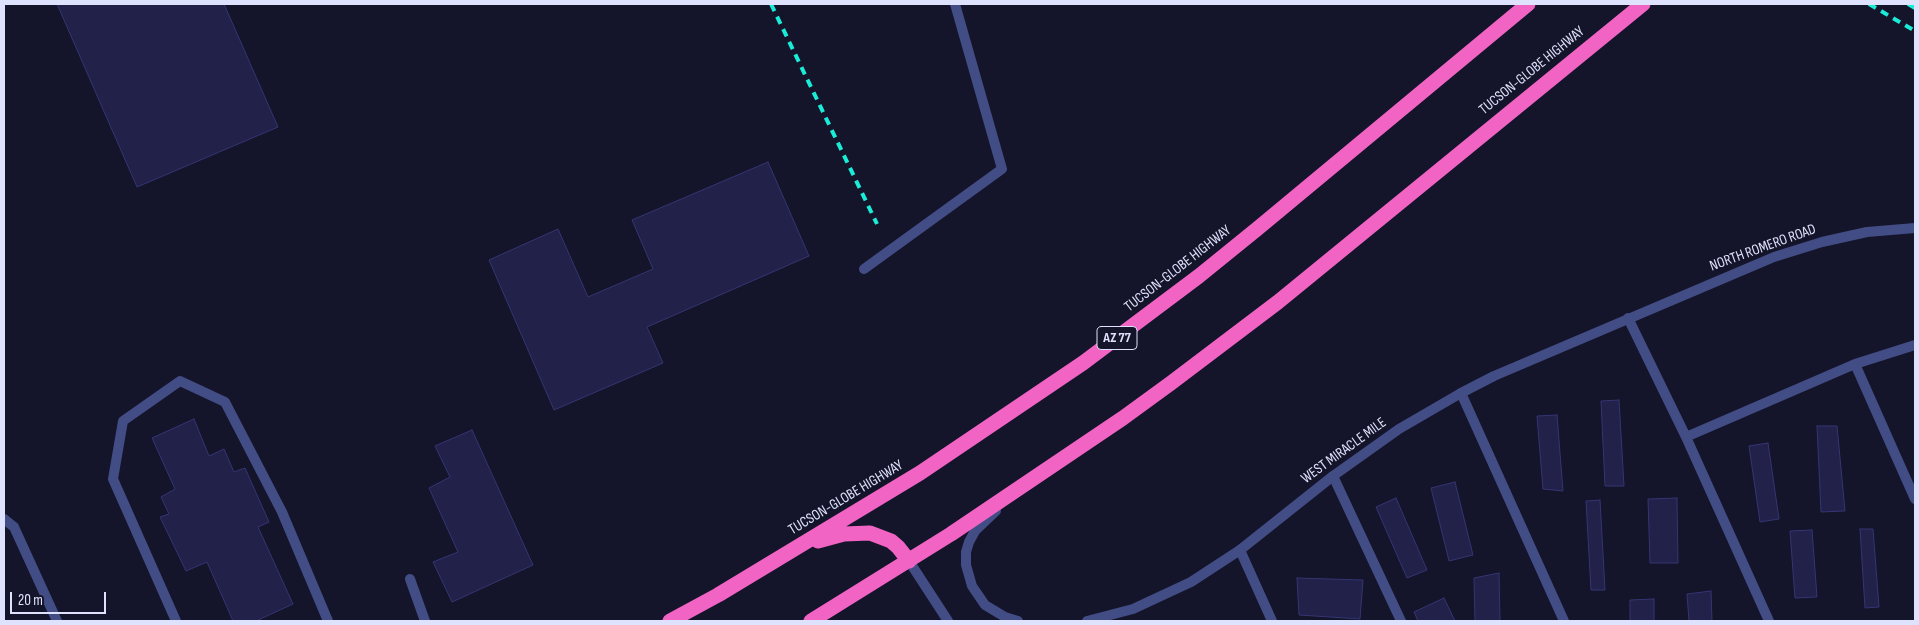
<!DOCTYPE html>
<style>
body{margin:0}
#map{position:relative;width:1919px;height:625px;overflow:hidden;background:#14142a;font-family:"Sofia Sans Condensed",sans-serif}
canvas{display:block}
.frame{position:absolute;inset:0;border:5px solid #dfe2fc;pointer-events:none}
.scale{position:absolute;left:10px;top:592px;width:96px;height:22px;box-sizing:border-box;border:2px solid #dfe2fc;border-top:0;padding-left:6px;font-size:15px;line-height:18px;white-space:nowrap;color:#dfe2fc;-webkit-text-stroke:4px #14142a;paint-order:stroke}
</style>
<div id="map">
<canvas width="1919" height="625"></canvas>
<div class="frame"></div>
<div class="scale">20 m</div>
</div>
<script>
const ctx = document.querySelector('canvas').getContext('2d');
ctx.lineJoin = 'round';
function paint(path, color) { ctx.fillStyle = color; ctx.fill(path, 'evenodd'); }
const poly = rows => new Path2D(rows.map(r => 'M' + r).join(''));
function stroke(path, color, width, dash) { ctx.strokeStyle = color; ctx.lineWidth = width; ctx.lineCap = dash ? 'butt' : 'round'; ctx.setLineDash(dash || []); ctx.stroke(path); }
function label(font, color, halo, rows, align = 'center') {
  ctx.font = font + ' "Sofia Sans Condensed",sans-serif'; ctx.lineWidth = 4; ctx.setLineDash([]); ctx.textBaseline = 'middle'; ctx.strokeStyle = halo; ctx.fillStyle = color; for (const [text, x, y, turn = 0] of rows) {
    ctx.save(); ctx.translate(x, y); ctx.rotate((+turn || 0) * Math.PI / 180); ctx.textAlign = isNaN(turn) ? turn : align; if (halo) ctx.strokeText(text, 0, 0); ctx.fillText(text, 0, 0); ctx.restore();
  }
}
const building = poly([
 [57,4,224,4,278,127,137,187,57,4],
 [768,162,809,256,647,327,663,363,554,410,489,260,558,229,588,297,653,269,632,220,768,162],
 [1619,400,1624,486,1605,486,1601,401,1619,400],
 [1557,415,1563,491,1543,489,1537,416,1557,415],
 [194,419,209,456,224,449,234,472,245,468,269,522,258,527,293,604,256,621,233,621,207,562,186,571,160,517,169,514,161,497,175,489,152,438,194,419],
 [1817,426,1837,426,1845,511,1821,512,1817,426],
 [472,430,533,565,452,602,433,562,458,552,429,488,450,477,435,446,472,430],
 [1768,443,1779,519,1760,522,1749,446,1768,443],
 [1455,482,1473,555,1449,561,1431,488,1455,482],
 [1396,498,1427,570,1407,578,1376,507,1396,498],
 [1677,498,1678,563,1650,563,1648,499,1677,498],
 [1600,500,1605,590,1591,590,1586,501,1600,500],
 [1860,529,1873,529,1879,607,1865,608,1860,529],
 [1812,530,1817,597,1795,598,1790,531,1812,530],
 [1499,573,1500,621,1475,621,1474,578,1499,573],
 [1297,578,1363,580,1360,619,1299,615,1297,578],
 [1711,591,1712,621,1689,621,1687,594,1711,591],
 [1444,598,1455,621,1418,621,1414,612,1444,598],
 [1654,599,1654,621,1630,621,1630,600,1654,599]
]);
const lane = poly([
 [864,269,1002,169,955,4],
 [1628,318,1686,437,1769,621],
 [1855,364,1915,499],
 [1461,393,1564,621],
 [1686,437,1855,364,1915,345],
 [1333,476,1401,621],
 [4,519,14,527,57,621],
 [1240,550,1272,621],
 [410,579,425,621],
 [176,621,113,479,123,421,180,381,225,402,282,512,328,621]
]);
const street = poly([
 [996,511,975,531,969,542,966,552,966,565,972,586,985,605,1005,617,1018,621],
 [909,561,948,621],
 [1087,621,1133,609,1191,582,1240,550,1333,476,1399,429,1461,393,1494,376,1774,257,1822,242,1867,232,1915,228]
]);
const highway = poly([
 [818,541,844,534,870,533,891,541,898,547,909,561],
 [670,621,718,595,920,473,1083,363,1199,276,1257,229,1528,4],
 [811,621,951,534,1123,418,1171,383,1278,302,1643,4]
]);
const rail = poly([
 [771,4,877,224],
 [1869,4,1915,31],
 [1908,4,1915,8]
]);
const shields = [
 [1117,338,40]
];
const shieldNames = [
 ["AZ 77",1117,338]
];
const streetNames = [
 ["TUCSON-GLOBE HIGHWAY",1532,71,-39],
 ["NORTH ROMERO ROAD",1763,248,-20],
 ["TUCSON-GLOBE HIGHWAY",1178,269,-38],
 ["WEST MIRACLE MILE",1344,451,-36],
 ["TUCSON-GLOBE HIGHWAY",846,498,-31]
];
paint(building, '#21214a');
stroke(building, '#353574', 1);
stroke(lane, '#434d85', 10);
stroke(street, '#434d85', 10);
stroke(highway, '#f264c4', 15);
stroke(rail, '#1becd8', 4, [8, 6]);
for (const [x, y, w] of shields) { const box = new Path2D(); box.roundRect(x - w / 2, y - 11.5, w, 23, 4); ctx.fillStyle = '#14142a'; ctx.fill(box); stroke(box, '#dfe2fc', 1); }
label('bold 14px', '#dfe2fc', null, shieldNames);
label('15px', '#dfe2fc', '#14142a', streetNames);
</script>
